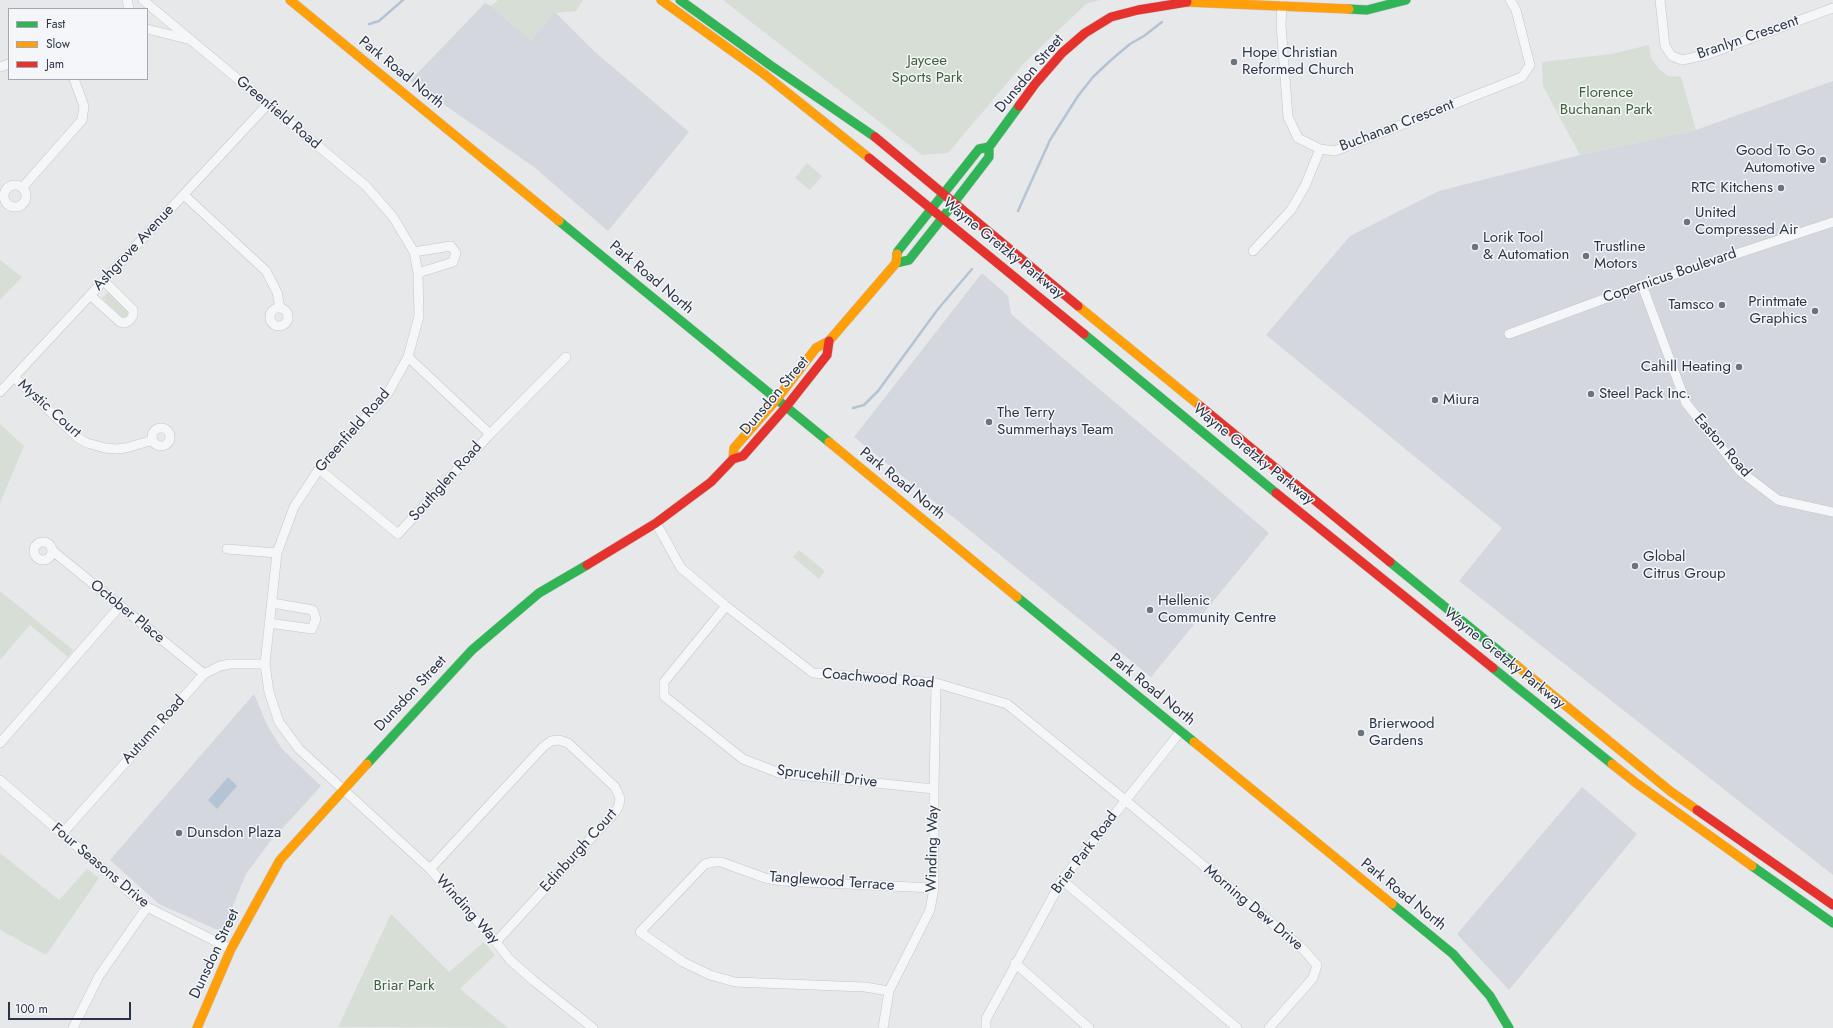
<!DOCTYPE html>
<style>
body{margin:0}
#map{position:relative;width:1833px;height:1028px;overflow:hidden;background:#e6e8ea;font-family:Jost,sans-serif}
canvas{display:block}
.legend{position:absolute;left:8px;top:8px;width:140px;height:72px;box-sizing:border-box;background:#f4f6f9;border:1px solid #a4a8b1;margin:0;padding:5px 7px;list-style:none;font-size:12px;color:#2b3445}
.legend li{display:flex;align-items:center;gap:8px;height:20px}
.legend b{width:20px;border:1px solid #a4a8b1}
.scale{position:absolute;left:8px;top:1002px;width:123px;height:18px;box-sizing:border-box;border:2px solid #2b3445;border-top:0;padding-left:5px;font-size:12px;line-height:14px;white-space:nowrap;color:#2b3445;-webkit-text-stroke:3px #f4f6f9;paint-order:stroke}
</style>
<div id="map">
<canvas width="1833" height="1028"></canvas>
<ul class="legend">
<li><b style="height:5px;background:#30b455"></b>Fast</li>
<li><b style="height:5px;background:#ff9f0a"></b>Slow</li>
<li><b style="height:5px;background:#e5322d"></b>Jam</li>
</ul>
<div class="scale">100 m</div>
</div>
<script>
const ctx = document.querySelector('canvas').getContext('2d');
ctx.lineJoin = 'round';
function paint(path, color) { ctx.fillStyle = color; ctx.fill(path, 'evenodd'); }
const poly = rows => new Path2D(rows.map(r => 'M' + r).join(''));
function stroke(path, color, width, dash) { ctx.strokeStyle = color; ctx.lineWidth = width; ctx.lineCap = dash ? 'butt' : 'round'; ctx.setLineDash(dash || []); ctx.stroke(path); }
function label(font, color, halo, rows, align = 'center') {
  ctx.font = font + ' Jost,sans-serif'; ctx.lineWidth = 3; ctx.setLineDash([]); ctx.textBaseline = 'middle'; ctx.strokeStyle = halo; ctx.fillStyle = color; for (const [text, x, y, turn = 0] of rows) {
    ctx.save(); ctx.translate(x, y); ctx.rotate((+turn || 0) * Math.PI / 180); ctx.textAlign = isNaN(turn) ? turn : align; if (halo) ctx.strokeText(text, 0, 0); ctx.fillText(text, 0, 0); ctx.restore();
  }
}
const built = poly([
 [485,3,491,6,531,40,555,12,595,52,689,132,608,231,534,167,410,81],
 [1833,81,1833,875,1459,581,1502,528,1266,335,1350,236,1439,191,1580,155,1696,130],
 [982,273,1008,296,1011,314,1269,533,1151,677,854,437],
 [254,694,267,725,282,749,321,786,269,843,246,874,222,932,159,904,110,860],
 [1582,787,1637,834,1509,990,1457,934]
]);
const green = poly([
 [498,0,583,0,576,11,555,13,531,40,491,6],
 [723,0,1100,0,1086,4,1024,63,948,153,922,155],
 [1649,45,1651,58,1659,69,1668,76,1681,77,1696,130,1580,155,1543,86,1542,62,1611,54],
 [807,163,822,176,810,190,795,178],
 [0,260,22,277,0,300],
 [108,292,128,311,128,316,123,318,102,298],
 [0,424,24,446,0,503],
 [799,550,825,571,819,579,793,557],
 [0,591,73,650,68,657,30,625,0,660],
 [0,853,59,900,87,869,99,878,46,955,0,930],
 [391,914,449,972,484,942,495,955,460,989,508,1028,338,1027]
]);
const water = poly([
 [228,777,237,786,217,809,208,800]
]);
const stream = poly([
 [369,24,379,21,403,0],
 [1018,211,1050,140,1078,96,1093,77,1111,60,1130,44,1144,36,1162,22],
 [853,408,864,405,878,391,938,309,972,269]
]);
const street = poly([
 [127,0,129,9],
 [143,0,366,186,393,217,414,252,418,273,419,316,408,357,388,393,319,469,294,507,277,553,265,664,269,692,279,722,299,749,430,869,496,942,510,960,534,981,593,1028],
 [1660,0,1665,46,1672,56,1682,60,1706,55,1833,8],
 [1282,6,1281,24,1288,117,1298,138,1320,149,1335,151,1522,77,1530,65,1516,10,1510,0],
 [147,29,187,39],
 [0,67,9,64],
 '4 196a11 11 0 1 1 22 0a11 11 0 1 1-22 0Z',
 [22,188,82,120,84,106,74,79],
 [184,195,266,271,277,292,280,308],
 [1253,251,1291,210,1305,186,1320,149],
 [414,252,451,246,456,253,453,262,418,273],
 [1642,285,1686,403,1740,471,1778,500,1833,512],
 [90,295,120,322,125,323,130,320,133,315,133,310,104,281],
 '270 317a9 9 0 1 1 18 0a9 9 0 1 1-18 0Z',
 [1509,334,1642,285,1833,222],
 [408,357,490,434],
 [14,377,78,438,87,443,105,448,116,449,126,448,153,440],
 [0,392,267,105],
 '152 437a9 9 0 1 1 18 0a9 9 0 1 1-18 0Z',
 [319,469,398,534,490,434,566,357],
 [656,523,681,568,726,606,813,673,936,683,1007,704,1125,800,1302,948,1317,965,1313,978,1269,1028],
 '34 551a9 9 0 1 1 18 0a9 9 0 1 1-18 0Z',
 [51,548,54,552,204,674],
 [227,549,277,553],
 [726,606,664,682,664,696,743,759,779,773,934,789],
 [269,623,312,629,316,619,313,610,272,603],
 [0,743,120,606],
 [0,780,147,907,231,949],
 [62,834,204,674,220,666,230,664,265,664],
 [430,869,543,747,551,741,559,740,568,743,615,787,620,798,619,805,616,811,496,942],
 [1062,880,1237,1028],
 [1015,963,1089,1028],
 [889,991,865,987,735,982,710,975,683,962,640,932,705,864,714,862,721,862,765,878,782,881,934,888],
 [73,1028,99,976,147,907],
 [883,1028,889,991,930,910,934,888,934,789,936,683],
 [986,1028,986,1019,1062,880,1181,731]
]);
const fast = poly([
 [680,0,770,65,875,137],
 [1349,9,1367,10,1406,0],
 [559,221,829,442],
 [897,254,898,251,979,149,989,147],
 [896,263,909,260,943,217,989,157,989,147,1019,106],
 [1084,334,1276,493],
 [1390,562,1516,665],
 [1017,597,1194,742],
 [1493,668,1612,764],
 [367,764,472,650,539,593,587,565],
 [1752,866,1833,923],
 [1392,904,1453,954,1490,996,1509,1028]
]);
const slow = poly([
 [290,0,559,221],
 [661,0,764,74,869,158],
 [1187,2,1349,9],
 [1078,306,1200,406],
 [829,442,1017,597],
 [733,459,734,448,777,399,816,348,829,341,896,263,897,254],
 [1516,665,1670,791,1697,810],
 [1194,742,1392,904],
 [1612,764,1636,783,1752,866],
 [197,1028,231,949,280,860,367,764]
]);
const jam = poly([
 [1019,106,1035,84,1062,53,1085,33,1111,17,1138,10,1187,2],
 [875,137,1078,306],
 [869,158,1084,334],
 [1200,406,1390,562],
 [1276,493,1493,668],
 [587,565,656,523,711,482,733,459,743,456,786,407,827,355,829,341],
 [1697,810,1833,905]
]);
const markers = [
 [1234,62,4,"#6c737f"],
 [1823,160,4,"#6c737f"],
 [1781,188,4,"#6c737f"],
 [1687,222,4,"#6c737f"],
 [1475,247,4,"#6c737f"],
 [1586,256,4,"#6c737f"],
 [1722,305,4,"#6c737f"],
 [1815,311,4,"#6c737f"],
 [1739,367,4,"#6c737f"],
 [1591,394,4,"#6c737f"],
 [1435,400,4,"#6c737f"],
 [989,422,4,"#6c737f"],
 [1635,566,4,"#6c737f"],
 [1150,610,4,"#6c737f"],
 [1361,733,4,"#6c737f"],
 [179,833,4,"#6c737f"]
];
const streetNames = [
 ["Branlyn Crescent",1748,38,-19],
 ["Park Road North",401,73,39],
 ["Dunsdon Street",1030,74,-50],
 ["Greenfield Road",278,113,40],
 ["Buchanan Crescent",1397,126,-21],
 ["Ashgrove Avenue",134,248,-47],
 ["Wayne Gretzky Parkway",1003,249,39],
 ["Copernicus Boulevard",1670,276,-19],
 ["Park Road North",651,278,40],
 ["Dunsdon Street",775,396,-50],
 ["Mystic Court",49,409,42],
 ["Greenfield Road",353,431,-49],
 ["Easton Road",1722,446,49],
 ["Wayne Gretzky Parkway",1253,455,39],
 ["Southglen Road",446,482,-48],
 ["Park Road North",902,484,39],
 ["October Place",127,612,39],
 ["Wayne Gretzky Parkway",1504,659,39],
 ["Coachwood Road",878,679,5],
 ["Park Road North",1152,690,39],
 ["Dunsdon Street",411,694,-47],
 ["Autumn Road",154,730,-48],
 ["Sprucehill Drive",827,777,7],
 ["Winding Way",933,849,-89],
 ["Edinburgh Court",579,851,-48],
 ["Brier Park Road",1085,853,-53],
 ["Four Seasons Drive",100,866,40],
 ["Tanglewood Terrace",832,882,4],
 ["Park Road North",1403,895,39],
 ["Morning Dew Drive",1253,908,40],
 ["Winding Way",467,910,48],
 ["Dunsdon Street",215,954,-65]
];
const poiNames = [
 ["Hope Christian",1242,53],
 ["Reformed Church",1242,70],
 ["Good To Go",1815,151,"right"],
 ["Automotive",1815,168,"right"],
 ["RTC Kitchens",1773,188,"right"],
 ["United",1695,213],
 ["Compressed Air",1695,230],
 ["Lorik Tool",1483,238],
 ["& Automation",1483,255],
 ["Trustline",1594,247],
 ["Motors",1594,264],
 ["Printmate",1807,302,"right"],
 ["Graphics",1807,319,"right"],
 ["Tamsco",1714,305,"right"],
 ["Cahill Heating",1731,367,"right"],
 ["Steel Pack Inc.",1599,394],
 ["Miura",1443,400],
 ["The Terry",997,413],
 ["Summerhays Team",997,430],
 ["Global",1643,557],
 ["Citrus Group",1643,574],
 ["Hellenic",1158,601],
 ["Community Centre",1158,618],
 ["Brierwood",1369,724],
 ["Gardens",1369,741],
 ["Dunsdon Plaza",187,833]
];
const parkNames = [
 ["Jaycee",927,61],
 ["Sports Park",927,78],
 ["Florence",1606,93],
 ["Buchanan Park",1606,110],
 ["Briar Park",404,986]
];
paint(built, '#d4d7dd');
paint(green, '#d6ded6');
paint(water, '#b4c4d5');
stroke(stream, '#b4c4d5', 2.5);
stroke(street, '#c4c6c8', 10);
stroke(fast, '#c4c6c8', 10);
stroke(slow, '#c4c6c8', 10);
stroke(jam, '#c4c6c8', 10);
stroke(street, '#f5f6f7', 9);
stroke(fast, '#30b455', 9);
stroke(slow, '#ff9f0a', 9);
stroke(jam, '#e5322d', 9);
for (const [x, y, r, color] of markers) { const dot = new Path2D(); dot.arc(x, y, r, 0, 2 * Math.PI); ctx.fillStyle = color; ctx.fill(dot); stroke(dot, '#f4f6f9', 1.5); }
label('15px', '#2b3445', '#f4f6f9', streetNames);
label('15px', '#2b3445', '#f4f6f9', poiNames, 'left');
label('15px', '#3f6138', '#f4f6f9', parkNames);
</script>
